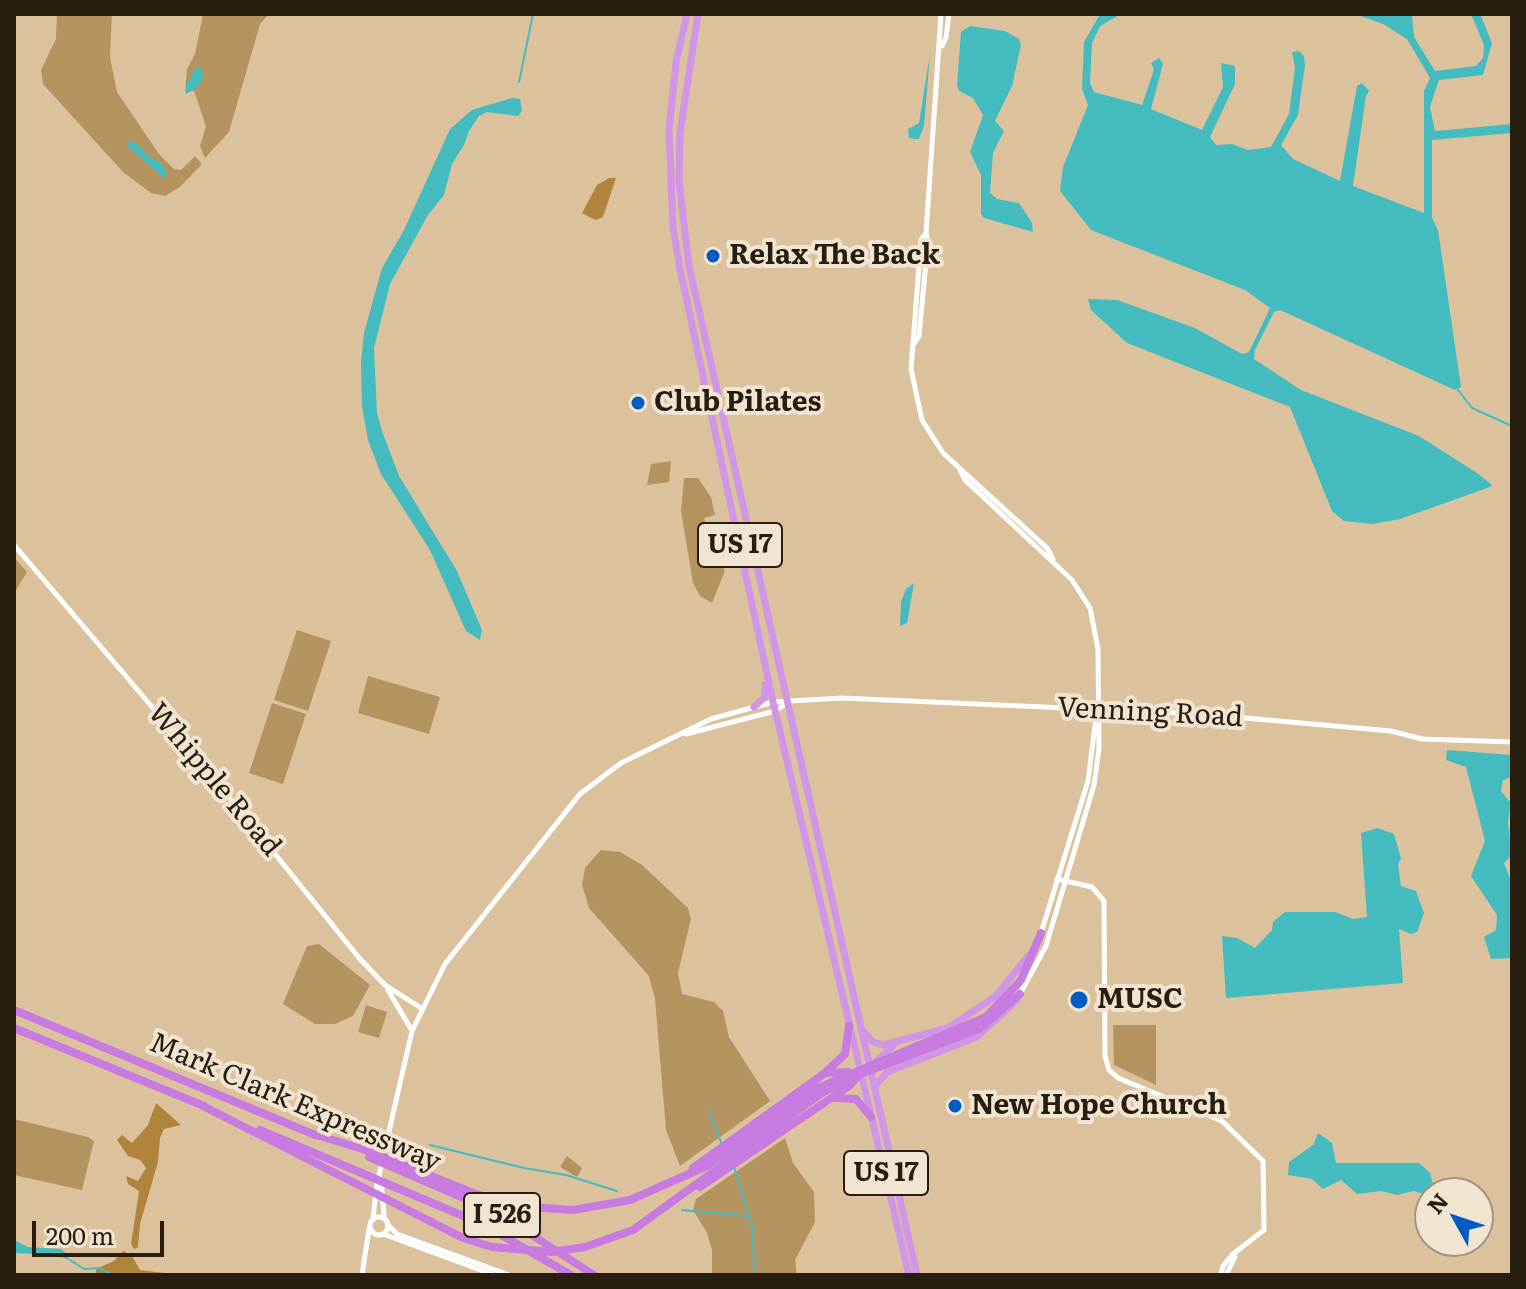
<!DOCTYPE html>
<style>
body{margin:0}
#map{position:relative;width:1526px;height:1289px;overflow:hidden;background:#dbc29c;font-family:Literata,serif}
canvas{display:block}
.frame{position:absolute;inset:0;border:16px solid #271e0f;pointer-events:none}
.north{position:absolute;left:1414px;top:1177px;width:80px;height:80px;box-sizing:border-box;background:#f1e4d1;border:2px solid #a09583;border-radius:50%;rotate:310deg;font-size:22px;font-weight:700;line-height:32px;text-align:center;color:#271e0f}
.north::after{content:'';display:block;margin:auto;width:28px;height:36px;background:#005bc3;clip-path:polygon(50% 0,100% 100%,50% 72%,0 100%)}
.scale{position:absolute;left:32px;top:1221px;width:132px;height:36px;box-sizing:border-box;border:4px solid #271e0f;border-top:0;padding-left:10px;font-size:24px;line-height:28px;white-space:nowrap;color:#271e0f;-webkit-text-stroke:6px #f1e4d1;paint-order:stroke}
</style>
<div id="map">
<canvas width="1526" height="1289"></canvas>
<div class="frame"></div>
<div class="north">N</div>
<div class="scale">200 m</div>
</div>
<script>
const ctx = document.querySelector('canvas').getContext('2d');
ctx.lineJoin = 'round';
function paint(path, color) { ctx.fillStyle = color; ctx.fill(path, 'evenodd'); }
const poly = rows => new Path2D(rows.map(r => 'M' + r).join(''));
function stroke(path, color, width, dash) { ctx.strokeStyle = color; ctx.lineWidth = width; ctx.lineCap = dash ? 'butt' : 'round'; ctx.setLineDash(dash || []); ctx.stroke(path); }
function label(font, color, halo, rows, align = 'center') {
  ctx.font = font + ' Literata,serif'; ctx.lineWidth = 8; ctx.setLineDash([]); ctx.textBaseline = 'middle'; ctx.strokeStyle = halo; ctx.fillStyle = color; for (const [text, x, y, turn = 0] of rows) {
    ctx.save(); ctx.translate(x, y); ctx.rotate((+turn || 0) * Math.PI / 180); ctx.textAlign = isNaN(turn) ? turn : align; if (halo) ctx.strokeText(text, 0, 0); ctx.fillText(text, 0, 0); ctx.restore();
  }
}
const green = poly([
 [57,14,112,14,110,57,117,92,159,154,174,169,181,170,195,156,202,164,180,187,165,196,151,193,123,172,43,84,41,70,56,39],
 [203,14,269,14,260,24,229,132,205,158,200,146,206,126,194,91,185,92,187,69,195,54],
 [671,461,669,482,647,485,651,464],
 [684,478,698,478,711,497,715,515,704,518,710,541,729,535,724,573,712,603,700,596,693,583,681,511],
 [14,557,27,572,14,594],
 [297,630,331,641,308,711,274,700],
 [368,676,440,697,429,734,358,713],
 [272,703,306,714,283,784,249,773],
 [601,850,620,852,642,865,688,908,691,919,678,973,682,994,714,1002,723,1011,729,1037,770,1101,680,1166,666,1130,655,999,649,976,589,908,582,885,585,868],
 [319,944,370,985,353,1016,335,1024,315,1024,283,1004,307,946],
 [366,1005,387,1012,379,1038,358,1032],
 [1113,1025,1156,1025,1156,1085,1114,1065],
 [14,1119,88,1137,94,1141,82,1190,14,1175],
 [785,1138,793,1163,814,1192,815,1222,795,1260,797,1275,712,1275,712,1250,707,1233,693,1210,696,1199],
 [567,1156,582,1168,577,1177,560,1167]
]);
const forest = poly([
 [609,178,616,178,603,217,596,220,589,217,582,213,597,185],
 [156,1103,181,1125,164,1129,160,1138,158,1162,140,1224,138,1247,134,1249,131,1244,139,1191,128,1184,126,1176,138,1181,146,1168,140,1160,128,1156,117,1140,122,1135,132,1143,148,1125],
 [123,1251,132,1256,140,1270,180,1275,96,1275,96,1269,114,1261]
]);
const water = poly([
 [1100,14,1121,14,1100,26,1092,43,1090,83,1094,92,1142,105,1154,69,1151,63,1159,58,1163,64,1151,109,1202,130,1223,87,1221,63,1235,66,1235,84,1210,137,1216,145,1232,144,1248,150,1271,147,1289,114,1295,67,1292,52,1299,51,1304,56,1305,65,1298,115,1281,145,1293,159,1340,181,1357,86,1362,83,1369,91,1366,96,1353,186,1424,213,1424,91,1430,78,1407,39,1383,24,1355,14,1412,14,1414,37,1435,71,1476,66,1483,58,1484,45,1471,14,1480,14,1492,43,1483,75,1439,80,1430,107,1435,131,1512,124,1512,133,1432,140,1432,218,1438,230,1461,387,1455,390,1280,310,1274,312,1255,350,1254,359,1301,390,1419,436,1477,473,1492,485,1490,487,1400,519,1373,524,1344,521,1332,511,1290,407,1127,343,1091,310,1088,299,1117,300,1195,328,1242,354,1249,352,1270,308,1245,290,1091,230,1060,191,1063,167,1088,105,1082,89,1084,42],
 [970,26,1005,31,1019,39,1021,45,1012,86,995,121,1004,131,993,153,990,193,997,199,1019,203,1032,223,1033,232,984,218,981,214,981,175,970,152,983,115,973,98,959,91,957,85,961,32],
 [930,54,924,126,919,139,914,139,909,138,908,129,919,123],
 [197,66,204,74,198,87,186,94,186,85],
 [512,98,520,99,522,111,518,116,487,112,479,116,469,131,464,145,452,164,444,195,428,215,390,284,374,348,377,413,382,431,399,476,457,571,482,630,480,640,466,631,430,550,381,474,368,440,362,406,361,362,364,333,382,268,404,230,450,129,472,110],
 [128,141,137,144,149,157,161,163,167,172,165,179,127,146],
 [914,583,907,623,900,626,901,602,906,589],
 [1447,750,1512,755,1512,777,1503,780,1501,791,1511,803,1508,823,1512,855,1504,863,1512,884,1512,958,1491,959,1484,937,1496,930,1497,915,1471,876,1485,841,1466,767,1446,760],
 [1378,828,1394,834,1401,858,1398,864,1401,886,1416,891,1424,913,1417,932,1411,934,1399,929,1403,983,1226,998,1222,936,1237,938,1255,948,1272,930,1273,922,1285,912,1335,912,1353,919,1367,917,1361,833],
 [1318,1133,1332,1143,1336,1163,1419,1163,1430,1173,1435,1193,1430,1196,1414,1191,1397,1195,1381,1191,1357,1194,1341,1180,1323,1189,1312,1179,1288,1175,1289,1162,1314,1144],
 [14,1240,28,1247,62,1249,70,1260,55,1255,17,1253,14,1251]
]);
const stream = poly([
 [519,82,533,14],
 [1458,390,1472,408,1512,426],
 [709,1109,722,1145],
 [430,1145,524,1168,566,1175,617,1191],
 [734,1167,752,1226,755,1275],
 [682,1210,746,1216],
 [70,1260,84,1269,99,1268,112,1275]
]);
const tertiary = poly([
 [223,790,241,812],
 [1057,879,1092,887,1104,901,1105,1056,1109,1070,1118,1078,1222,1121,1263,1161,1264,1230,1233,1254,1223,1266,1221,1275],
 [388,1225,397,1234,509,1275],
 [383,1234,494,1275],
 [1226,1275,1235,1257]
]);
const secondary = poly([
 [942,46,946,38,949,14],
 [926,233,921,240,911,369,922,420,943,453,1047,548,1053,559],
 [913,345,919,336,928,241,926,233,941,14],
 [960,470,965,480,1072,580,1090,608,1098,649,1099,749,1094,785,1046,946,1020,994],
 [14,545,223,790],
 [686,734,775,711,786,704],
 [241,812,360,959,385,985,421,1008],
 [1041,933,1088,781,1097,710],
 [388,990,411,1029],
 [381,1179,384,1216],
 '370 1226a9 9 0 1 1 18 0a9 9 0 1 1-18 0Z',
 [373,1218,377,1184,412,1031,445,964,580,794,621,763,711,719,773,702,842,698,1200,714,1391,731,1422,739,1512,742],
 [362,1275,369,1229]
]);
const trunk = poly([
 [687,14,676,62,669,129,673,227,680,269,773,702,909,1275],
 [698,14,680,133,679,181,689,266,917,1275],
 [754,707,765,697,765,684],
 [862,1030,873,1042,883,1045,948,1028,996,996,1028,956],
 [870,1067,893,1046],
 [875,1086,887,1072,977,1037,1017,1000]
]);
const motorway = poly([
 [14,1010,315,1135],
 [14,1028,204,1106],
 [826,1072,845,1054,849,1026],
 [835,1098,856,1099,871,1117],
 [199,1104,463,1238,492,1247,552,1252,585,1247,633,1230,822,1093,850,1078,979,1029,1020,994],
 [260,1130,482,1224,571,1275],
 [310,1133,372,1152,473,1193,517,1206,573,1210,630,1200,707,1166,818,1088,986,1017,1021,980,1041,933],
 [369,1157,496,1212,594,1275],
 [693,1168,825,1073,848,1072],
 [700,1187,849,1086,858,1076]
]);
const markers = [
 [713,256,8,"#005bc3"],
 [638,403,8,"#005bc3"],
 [1079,1000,10,"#005bc3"],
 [955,1106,8,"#005bc3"]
];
const shields = [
 [740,545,84],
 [886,1173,84],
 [502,1215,76]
];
const shieldNames = [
 ["US 17",740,545],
 ["US 17",886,1173],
 ["I 526",502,1215]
];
const poiNames = [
 ["Relax The Back",729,256],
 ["Club Pilates",654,403],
 ["MUSC",1097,1000],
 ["New Hope Church",971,1106]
];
const streetNames = [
 ["Venning Road",1150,713,3],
 ["Whipple Road",214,780,50],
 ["Mark Clark Expressway",295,1103,23]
];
paint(green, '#b5935f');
paint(forest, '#b0843c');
paint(water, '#44bcbf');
stroke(stream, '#44bcbf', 2);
stroke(tertiary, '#fff', 5);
stroke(secondary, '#fff', 5);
stroke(trunk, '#d294e6', 7);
stroke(motorway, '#c77ae0', 8);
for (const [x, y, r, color] of markers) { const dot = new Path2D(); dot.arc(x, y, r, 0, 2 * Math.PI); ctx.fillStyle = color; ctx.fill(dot); stroke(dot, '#f1e4d1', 3); }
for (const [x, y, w] of shields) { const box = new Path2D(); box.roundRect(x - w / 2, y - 22, w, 44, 6); ctx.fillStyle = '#f1e4d1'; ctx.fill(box); stroke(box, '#271e0f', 2); }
label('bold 26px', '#271e0f', null, shieldNames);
label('bold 28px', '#271e0f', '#f1e4d1', poiNames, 'left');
label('28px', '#271e0f', '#f1e4d1', streetNames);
</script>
